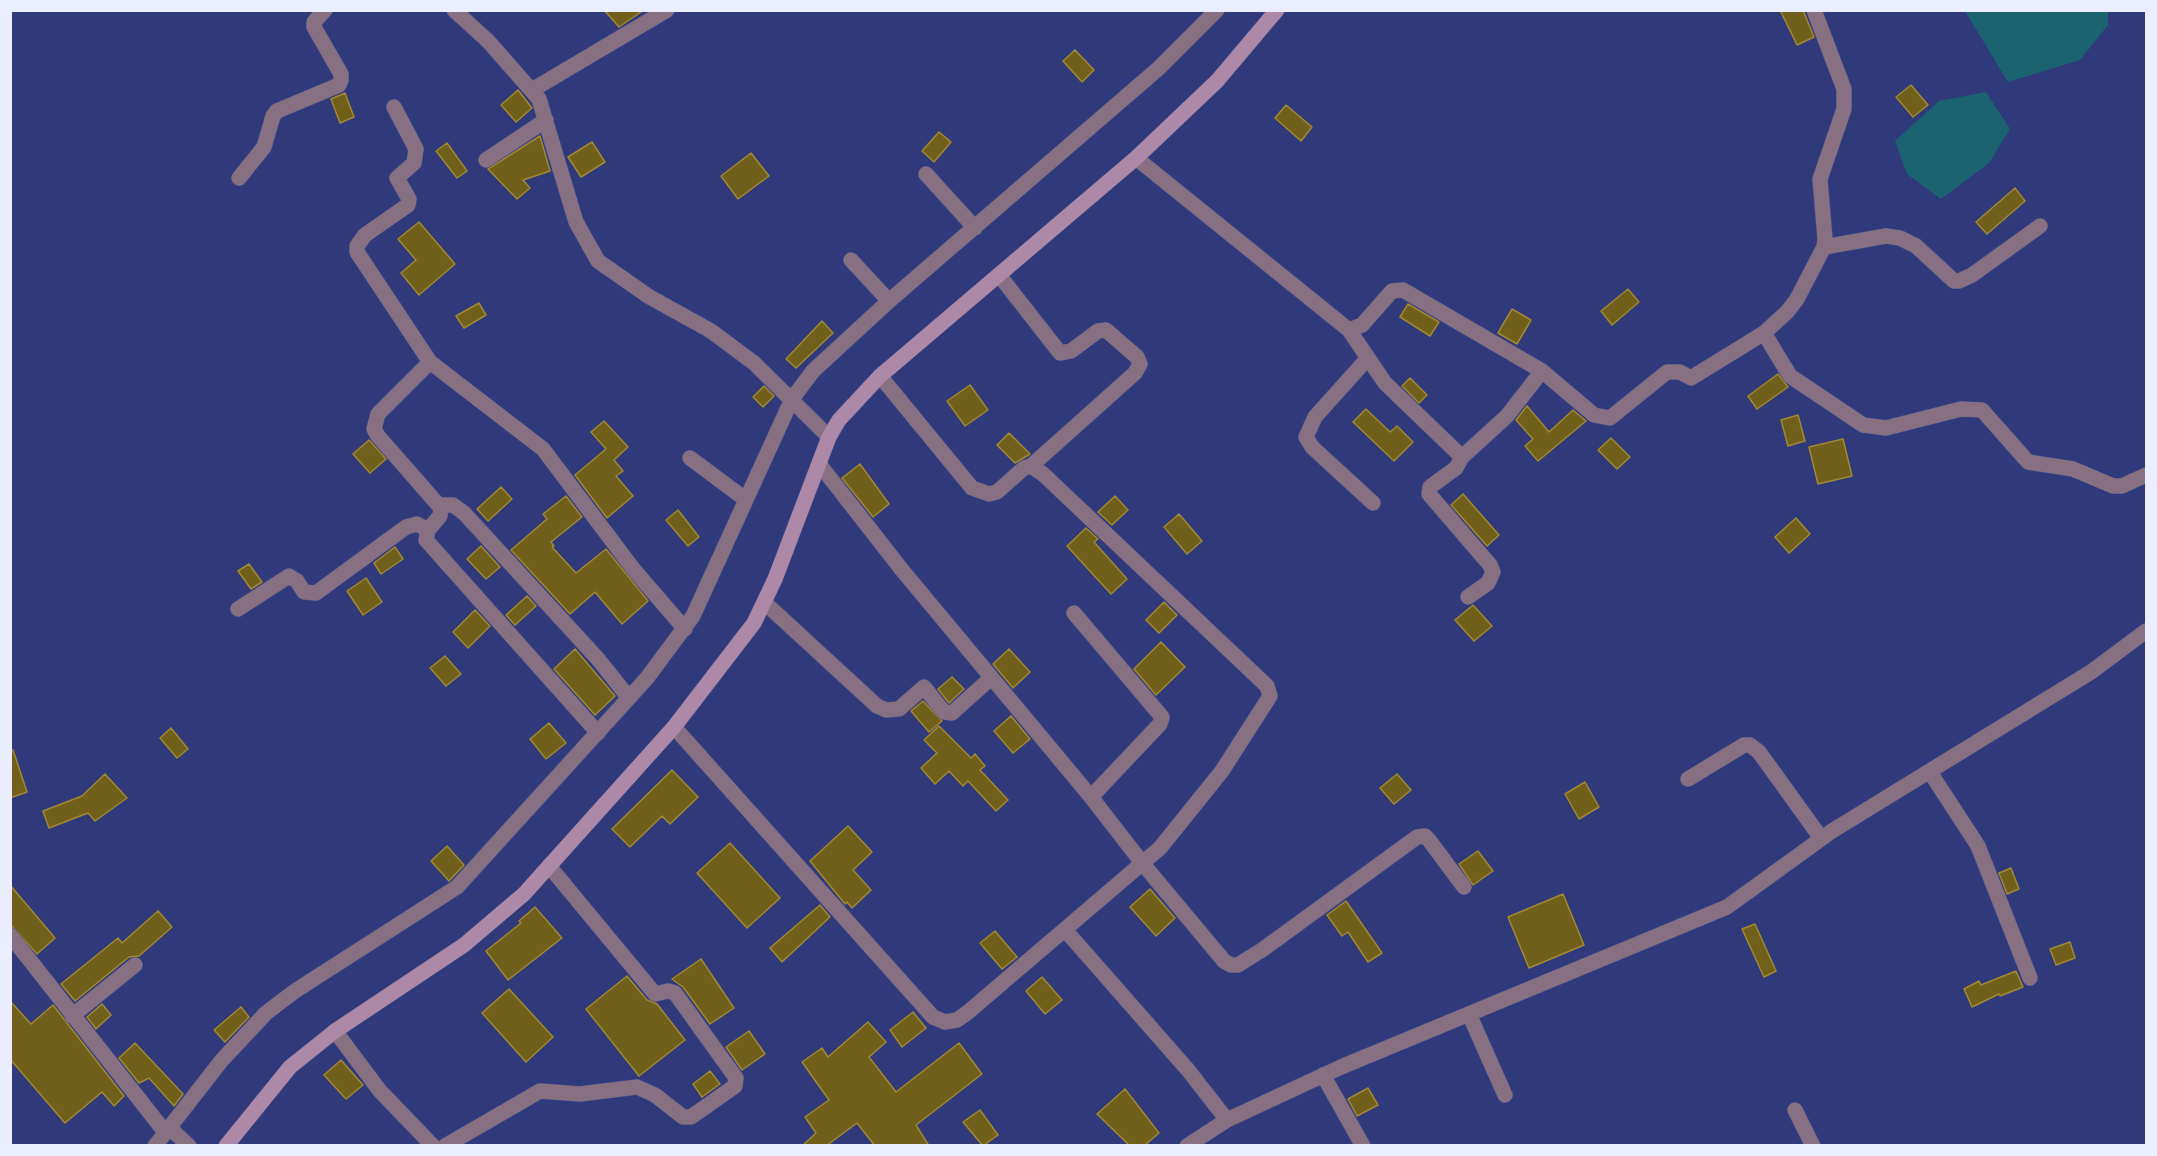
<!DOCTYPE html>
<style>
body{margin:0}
#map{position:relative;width:2157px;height:1156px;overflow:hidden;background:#303a7a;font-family:"Fira Sans",sans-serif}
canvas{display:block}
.frame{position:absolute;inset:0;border:12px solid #eaeefe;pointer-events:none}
</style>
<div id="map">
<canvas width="2157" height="1156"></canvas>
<div class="frame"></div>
</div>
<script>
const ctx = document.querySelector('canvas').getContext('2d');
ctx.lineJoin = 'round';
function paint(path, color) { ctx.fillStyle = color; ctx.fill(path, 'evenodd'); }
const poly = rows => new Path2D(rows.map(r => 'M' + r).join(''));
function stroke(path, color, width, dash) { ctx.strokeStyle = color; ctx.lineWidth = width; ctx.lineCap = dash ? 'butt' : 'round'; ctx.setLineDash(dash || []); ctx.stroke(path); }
const water = poly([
 [1965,11,2108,11,2108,25,2080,60,2008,82],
 [1986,92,2010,129,1989,163,1941,199,1907,174,1895,141,1939,101]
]);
const building = poly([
 [604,10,644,10,619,27,604,10],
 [1780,10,1803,10,1814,37,1797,45,1780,10],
 [1075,50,1094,70,1082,82,1063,61,1075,50],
 [1911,85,1928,105,1913,117,1896,97,1911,85],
 [518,90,532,108,516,122,501,105,518,90],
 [345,93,354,117,340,123,331,99,345,93],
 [1286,105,1312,127,1301,141,1275,118,1286,105],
 [939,132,951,142,934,162,922,151,939,132],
 [540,136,550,171,523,180,530,188,517,199,488,169,540,136],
 [592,142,605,162,581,177,568,157,592,142],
 [447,143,467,171,457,178,436,151,447,143],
 [751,153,769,176,738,199,721,176,751,153],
 [2015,188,2025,201,1987,234,1976,222,2015,188],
 [419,222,455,264,419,295,401,273,416,260,398,239,419,222],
 [1628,289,1639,302,1612,325,1601,311,1628,289],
 [479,303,486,315,464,328,456,316,479,303],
 [1408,304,1439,322,1430,336,1400,317,1408,304],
 [1512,309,1531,320,1517,344,1498,333,1512,309],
 [822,321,833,333,796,368,786,359,822,321],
 [1778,374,1788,387,1757,409,1748,396,1778,374],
 [1410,378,1427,395,1419,403,1402,386,1410,378],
 [970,385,988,410,965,426,947,401,970,385],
 [764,386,774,396,763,407,753,397,764,386],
 [1527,406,1549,432,1573,410,1586,421,1538,461,1525,446,1533,439,1516,420,1527,406],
 [1366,409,1390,432,1397,426,1413,442,1394,461,1353,422,1366,409],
 [1798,415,1805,441,1788,446,1781,420,1798,415],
 [604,421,628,447,614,460,623,471,616,476,633,496,607,518,575,475,606,449,591,432,604,421],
 [1009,433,1030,454,1015,463,997,445,1009,433],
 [1611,438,1630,457,1617,469,1598,450,1611,438],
 [1843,439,1852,476,1818,484,1809,447,1843,439],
 [369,440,386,459,370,473,353,454,369,440],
 [860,464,889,504,873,517,842,478,860,464],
 [501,487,512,499,488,521,477,509,501,487],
 [1463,494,1499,535,1487,546,1451,505,1463,494],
 [566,496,582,517,551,542,554,546,552,547,576,573,606,549,648,601,622,624,595,592,570,614,511,550,547,519,543,514,566,496],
 [1115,496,1128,510,1112,525,1098,512,1115,496],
 [678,510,699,537,688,546,666,520,678,510],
 [1179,514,1202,541,1187,554,1164,527,1179,514],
 [1796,518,1810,534,1789,553,1775,537,1796,518],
 [1086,528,1098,539,1094,542,1127,579,1111,594,1067,546,1086,528],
 [481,546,500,567,486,579,467,559,481,546],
 [395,547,403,559,381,574,374,563,395,547],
 [249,564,262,582,251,589,238,571,249,564],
 [366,578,382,602,363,615,347,591,366,578],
 [527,596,536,606,515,625,506,615,527,596],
 [1164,602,1177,615,1159,633,1146,620,1164,602],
 [1473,605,1492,626,1474,641,1455,620,1473,605],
 [475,610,490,626,468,648,453,632,475,610],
 [1161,642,1185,667,1156,695,1134,669,1161,642],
 [575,649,615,696,595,715,554,669,575,649],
 [1009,649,1030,672,1013,688,993,664,1009,649],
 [445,656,461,674,446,686,430,668,445,656],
 [952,677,964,689,949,703,938,689,952,677],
 [923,701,942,721,929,732,911,711,923,701],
 [1011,716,1030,739,1013,753,994,731,1011,716],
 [549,723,566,743,546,759,530,739,549,723],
 [939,726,971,758,975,754,985,766,980,770,1008,800,996,811,968,781,963,786,949,771,935,784,921,768,937,753,924,740,939,726],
 [171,728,188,749,177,758,160,738,171,728],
 [13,750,27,792,10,798,10,751,13,750],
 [672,770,698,797,670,824,662,816,630,847,612,829,672,770],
 [105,774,127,798,95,821,88,813,49,828,43,811,82,796,105,774],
 [1397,774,1411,790,1394,804,1380,788,1397,774],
 [1585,782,1599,807,1579,819,1565,794,1585,782],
 [848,826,872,852,853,870,871,890,852,908,847,902,845,904,810,861,848,826],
 [730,843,780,898,747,928,697,873,730,843],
 [447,846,464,865,449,881,431,861,447,846],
 [1478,851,1493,871,1473,885,1459,864,1478,851],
 [2011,868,2019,889,2007,894,1999,873,2011,868],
 [10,885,55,938,37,954,10,924,10,885],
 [1150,889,1175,918,1156,936,1130,907,1150,889],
 [1563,894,1584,945,1529,968,1508,917,1563,894],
 [1346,901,1382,953,1368,962,1348,932,1342,936,1327,915,1346,901],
 [820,905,830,917,782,962,770,948,820,905],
 [535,907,562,938,508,980,486,951,521,923,519,921,535,907],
 [158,911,172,927,139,956,129,957,75,1001,61,984,118,938,122,943,158,911],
 [1755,924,1776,971,1764,977,1742,929,1755,924],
 [995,931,1017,957,1002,969,980,943,995,931],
 [2070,942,2075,958,2056,965,2050,949,2070,942],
 [701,959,734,1008,710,1024,683,987,672,979,701,959],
 [2016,971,2023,987,2000,996,1999,994,1972,1007,1964,989,1979,981,1981,985,2016,971],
 [627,976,647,1000,657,1004,685,1040,639,1076,586,1009,627,976],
 [1042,977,1062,1000,1045,1014,1026,991,1042,977],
 [509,989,553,1037,526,1062,482,1013,509,989],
 [10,1001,31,1024,53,1005,124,1096,114,1106,102,1092,65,1123,10,1059,10,1001],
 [102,1004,111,1015,96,1029,87,1017,102,1004],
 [241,1007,249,1017,225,1042,214,1030,241,1007],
 [913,1012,926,1028,902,1047,890,1030,913,1012],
 [868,1022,886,1042,869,1057,896,1092,959,1043,982,1074,916,1125,929,1146,875,1146,857,1123,826,1146,802,1146,816,1133,805,1117,829,1100,802,1062,822,1048,828,1057,868,1022],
 [749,1031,765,1054,742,1070,726,1047,749,1031],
 [135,1043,183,1094,174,1106,149,1078,139,1083,119,1058,135,1043],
 [341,1060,363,1085,346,1099,324,1075,341,1060],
 [710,1071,720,1084,702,1097,693,1084,710,1071],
 [1368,1088,1378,1105,1357,1116,1348,1099,1368,1088],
 [1125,1089,1159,1133,1144,1146,1130,1146,1097,1114,1125,1089],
 [980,1110,998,1135,983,1146,963,1122,980,1110]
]);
const minor = poly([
 [454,10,488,41,539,99,576,222,598,261,648,296,711,331,754,363,829,437],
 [532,90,667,10],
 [394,107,416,149,414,163,397,178,409,199,408,205,365,235,357,246,357,252,430,362],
 [1136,158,1349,330,1362,325,1392,291,1403,290,1542,371,1594,415,1610,418,1667,372,1680,372,1691,378,1764,333,1787,312,1797,299,1824,247,1825,239,1820,179,1844,109,1844,89,1814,10],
 [486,160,546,120],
 [926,174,975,228],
 [239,178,264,147,273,116,277,111,339,85,341,80,341,74,314,27,314,22,325,10],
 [1824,247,1886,236,1900,238,1916,246,1954,281,1959,281,1972,275,2040,226],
 [851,260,889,301],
 [999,275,1060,353,1071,351,1098,331,1106,330,1137,357,1140,364,1135,373,1031,466],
 [1349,330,1385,383,1462,457,1456,468,1430,487,1429,494,1490,565,1493,572,1488,583,1468,597],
 [1764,333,1790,376,1863,425,1886,428,1961,409,1982,410,2028,462,2073,469,2113,486,2122,486,2146,475],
 [1367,359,1315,417,1306,437,1312,447,1373,503],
 [1462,457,1507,416,1542,371],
 [690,458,745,499],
 [820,465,902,570,1091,797,1143,864,1224,961,1231,965,1238,965,1262,950,1417,837,1425,836,1429,840,1464,887],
 [439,505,453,505,464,513,598,659,629,698],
 [765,603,877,706,886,710,899,709,924,687,944,712,952,713,991,678],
 [238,609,289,576,297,581,304,592,316,593,406,527,417,524,428,530],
 [1074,613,1162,717,1160,724,1091,797],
 [674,727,933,1017,945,1022,957,1020,967,1013,1160,848,1222,771,1270,696,1267,686,1043,474,1031,466,1024,468,997,492,989,494,972,488,880,376],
 [598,733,426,540,428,530,440,516,441,508,378,436,374,429,378,414,430,362,543,449,634,570,685,629],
 [1930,772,1978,846,2030,978],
 [1688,779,1744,745,1750,745,1759,752,1821,838],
 [1066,931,1188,1070,1227,1120],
 [10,935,165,1132,172,1130,189,1146],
 [1469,1014,1505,1095],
 [72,1016,135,965],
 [335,1031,380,1091,433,1146],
 [1323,1075,1363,1146],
 [1795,1110,1813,1146],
 [155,1146,222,1060,266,1013,295,991,457,887,647,678,693,616,792,399,813,371,889,301,1159,68,1217,10],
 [445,1146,540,1091,580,1094,637,1087,655,1095,683,1117,691,1117,735,1086,736,1078,675,993,668,991,655,994,549,866]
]);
const tertiary = poly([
 [1187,1146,1227,1120,1341,1067,1727,907,1832,831,2091,672,2146,631]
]);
const secondary = poly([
 [226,1146,290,1067,335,1031,464,945,524,894,674,727,754,623,775,579,829,437,839,420,880,376,1136,158,1217,81,1277,10]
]);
paint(water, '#1b6371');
paint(building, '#715f1c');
stroke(building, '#a18931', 1.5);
stroke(minor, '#4a538c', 16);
stroke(tertiary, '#4a538c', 16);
stroke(secondary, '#4a538c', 16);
stroke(minor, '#877082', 15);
stroke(tertiary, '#877082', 15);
stroke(secondary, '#ae89a7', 15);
</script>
